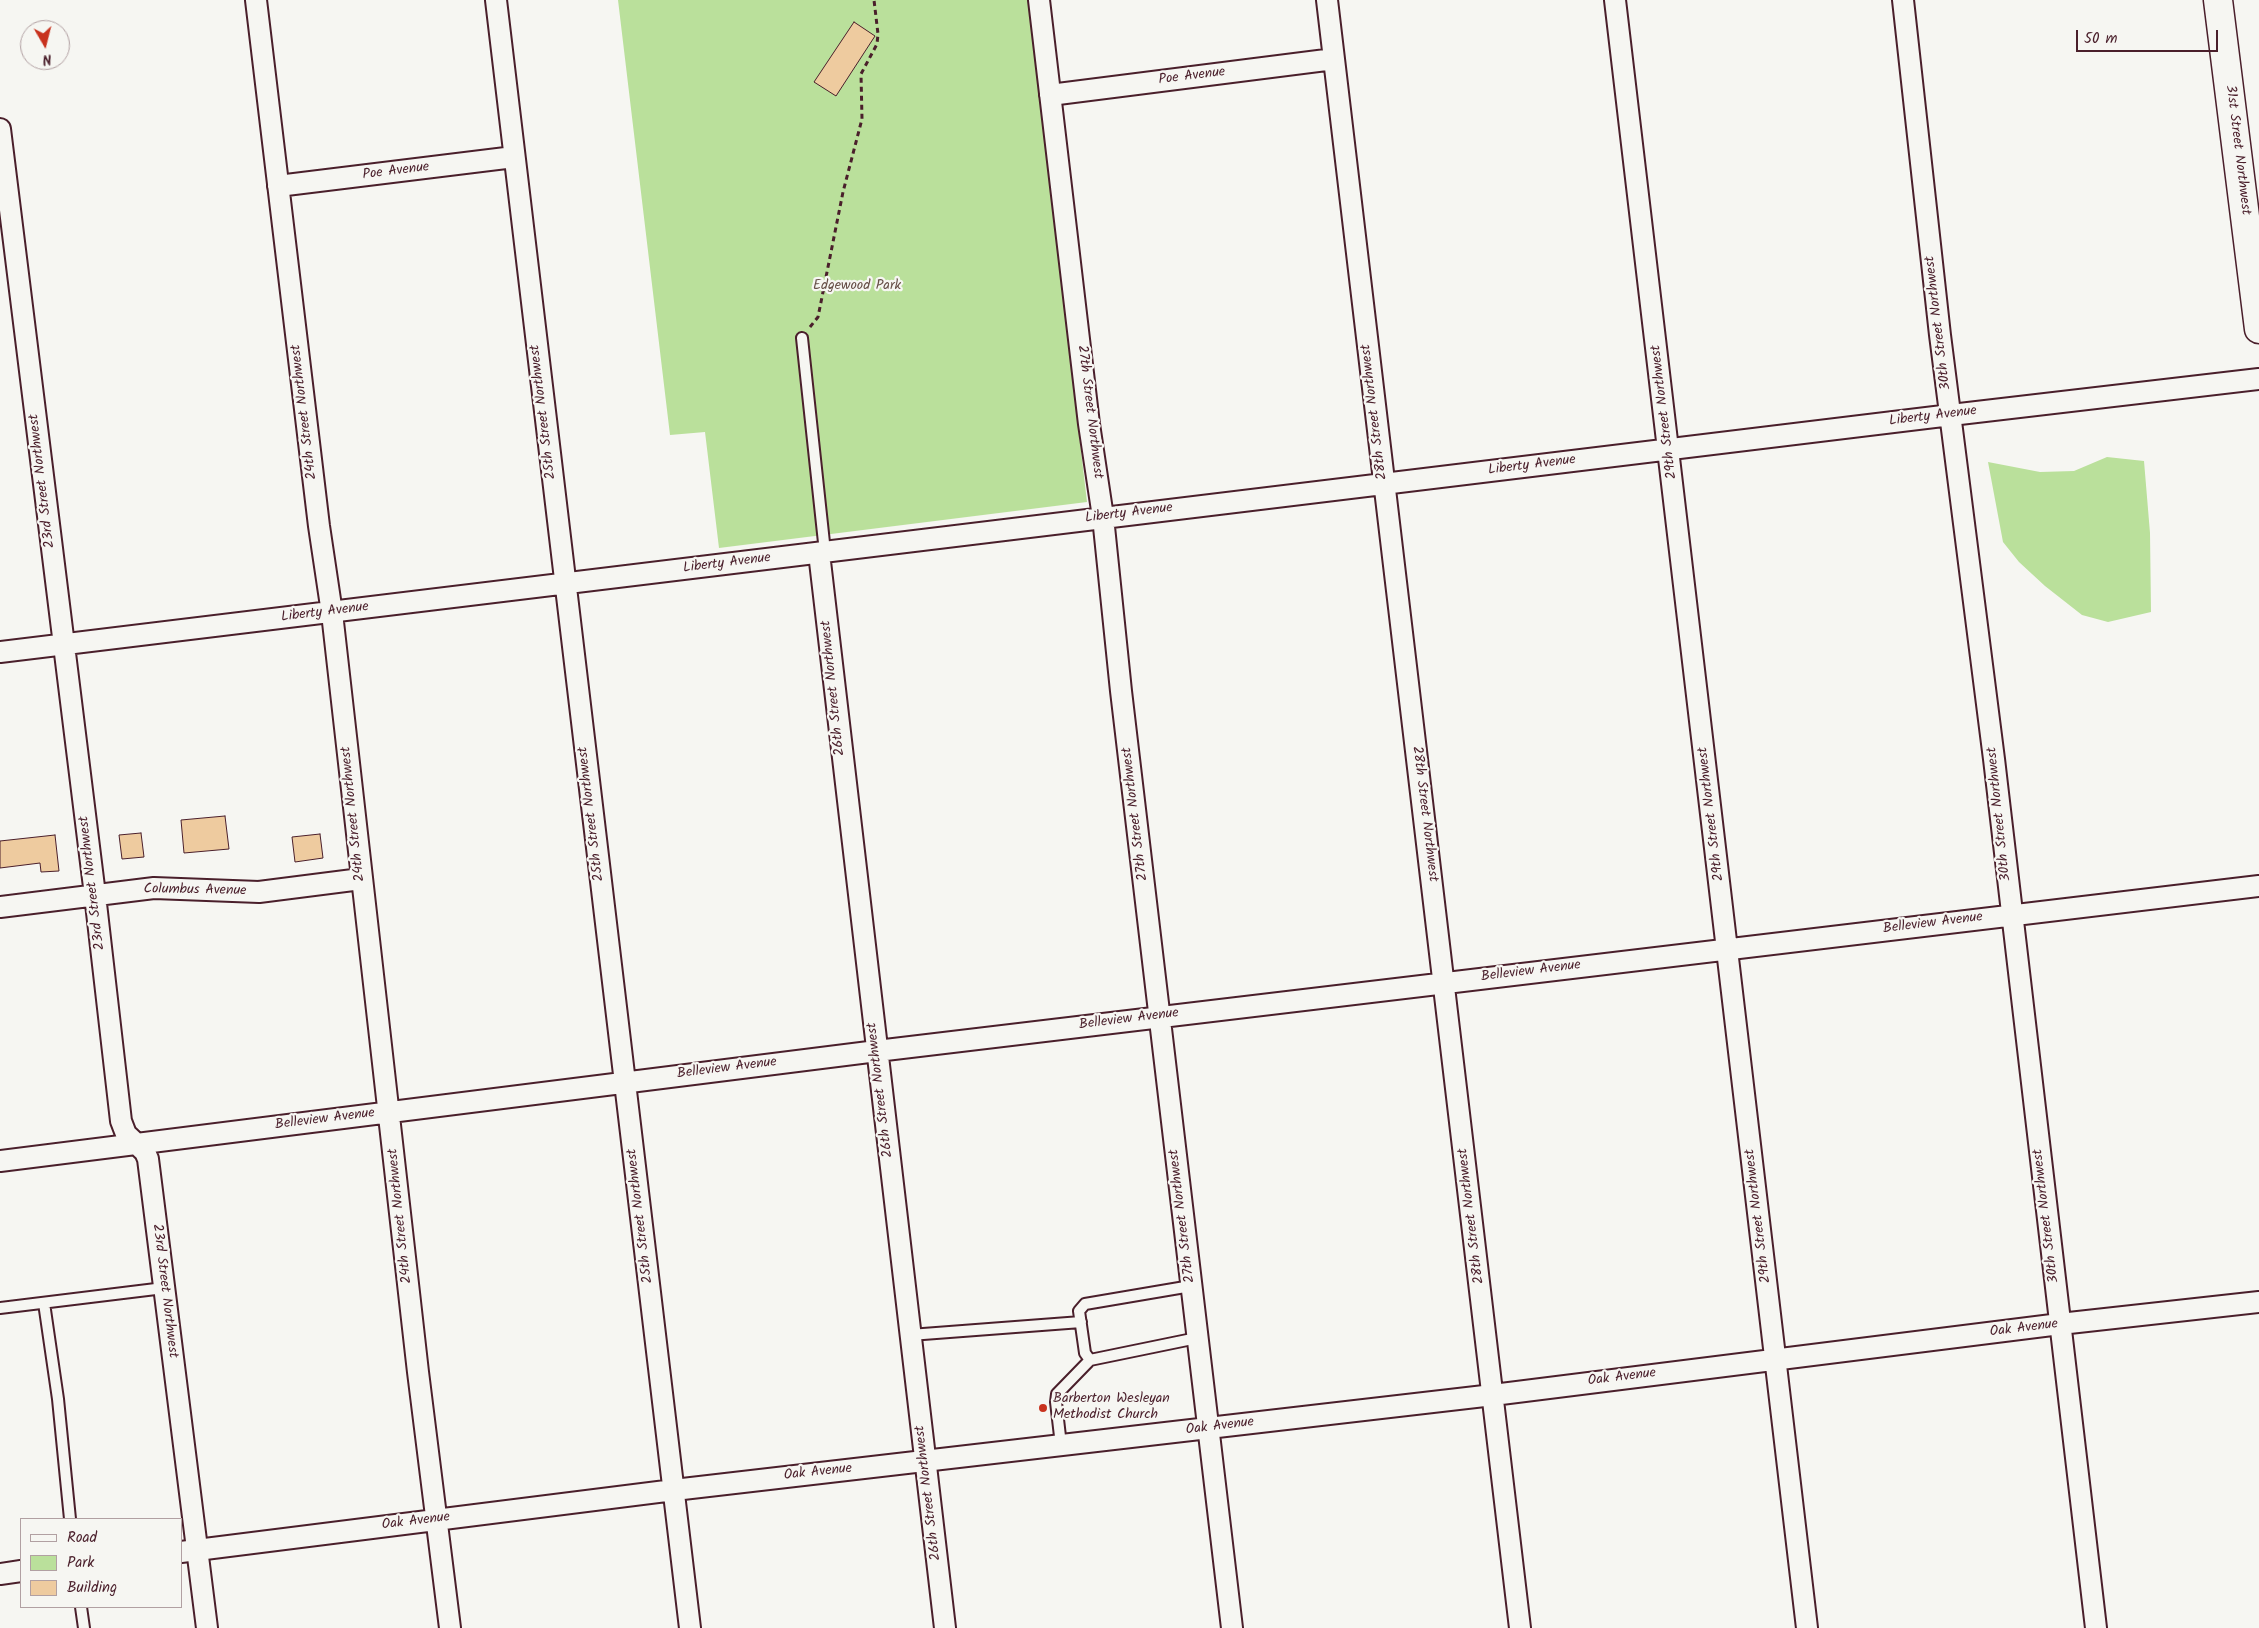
<!DOCTYPE html>
<style>
body{margin:0}
#map{position:relative;width:2259px;height:1628px;overflow:hidden;background:#f6f6f2;font-family:Kalam,sans-serif}
canvas{display:block}
.legend{position:absolute;left:20px;top:1518px;width:162px;height:90px;box-sizing:border-box;background:#f6f6f2;border:1px solid #b1a0a2;margin:0;padding:6px 9px;list-style:none;font-size:15px;color:#4a1f2b}
.legend li{display:flex;align-items:center;gap:10px;height:25px}
.legend b{width:25px;border:1px solid #b1a0a2}
.north{position:absolute;left:20px;top:20px;width:50px;height:50px;box-sizing:border-box;background:#f6f6f2;border:1px solid #b1a0a2;border-radius:50%;rotate:172deg;font-size:14px;font-weight:700;line-height:20px;text-align:center;color:#4a1f2b}
.north::after{content:'';display:block;margin:auto;width:18px;height:22px;background:#c8321e;clip-path:polygon(50% 0,100% 100%,50% 72%,0 100%)}
.scale{position:absolute;left:2076px;top:30px;width:142px;height:22px;box-sizing:border-box;border:2px solid #4a1f2b;border-top:0;padding-left:6px;font-size:15px;line-height:18px;white-space:nowrap;color:#4a1f2b;-webkit-text-stroke:4px #f6f6f2;paint-order:stroke}
</style>
<div id="map">
<canvas width="2259" height="1628"></canvas>
<ul class="legend">
<li><b style="height:6px;background:#f6f6f2"></b>Road</li>
<li><b style="height:14px;background:#bae09b"></b>Park</li>
<li><b style="height:14px;background:#eecb9f"></b>Building</li>
</ul>
<div class="north">N</div>
<div class="scale">50 m</div>
</div>
<script>
const ctx = document.querySelector('canvas').getContext('2d');
ctx.lineJoin = 'round';
function paint(path, color) { ctx.fillStyle = color; ctx.fill(path, 'evenodd'); }
const poly = rows => new Path2D(rows.map(r => 'M' + r).join(''));
function stroke(path, color, width, dash) { ctx.strokeStyle = color; ctx.lineWidth = width; ctx.lineCap = dash ? 'butt' : 'round'; ctx.setLineDash(dash || []); ctx.stroke(path); }
function label(font, color, halo, rows, align = 'center') {
  ctx.font = font + ' Kalam,sans-serif'; ctx.lineWidth = 4.5; ctx.setLineDash([]); ctx.textBaseline = 'middle'; ctx.strokeStyle = halo; ctx.fillStyle = color; for (const [text, x, y, turn = 0] of rows) {
    ctx.save(); ctx.translate(x, y); ctx.rotate((+turn || 0) * Math.PI / 180); ctx.textAlign = isNaN(turn) ? turn : align; if (halo) ctx.strokeText(text, 0, 0); ctx.fillText(text, 0, 0); ctx.restore();
  }
}
const green = poly([
 [618,0,1028,0,1087,502,719,548,705,432,670,435],
 [2107,457,2144,461,2150,533,2151,612,2108,622,2082,615,2045,586,2019,562,2003,542,1988,462,2040,472,2074,471]
]);
const building = poly([
 [854,22,875,36,836,96,814,82,854,22],
 [225,816,229,849,184,853,181,820,225,816],
 [141,833,144,857,122,859,119,835,141,833],
 [320,834,323,858,295,862,292,837,320,834],
 [55,835,59,871,41,872,40,863,0,868,0,841,55,835]
]);
const path = poly([
 [810,327,818,317,843,192,862,119,861,74,877,44,878,34,874,0]
]);
const service = poly([
 [802,338,825,552],
 [1191,1286,1085,1304,1079,1311,1085,1353,1090,1360,1197,1338],
 [44,1303,58,1399,70,1519],
 [0,1308,164,1288],
 [910,1335,1081,1322],
 [1061,1445,1056,1402,1057,1394,1090,1360],
 [81,1607,84,1628]
]);
const minor = poly([
 [256,0,319,526,332,613,418,1372,450,1628],
 [496,0,690,1628],
 [1039,0,1089,424,1103,517,1121,691,1232,1628],
 [1327,0,1520,1628],
 [1615,0,1807,1628],
 [1903,0,1940,335,1994,759,2096,1628],
 [1050,95,1334,59],
 [0,129,95,895,121,1121,126,1134,145,1152,148,1159,207,1628],
 [278,186,514,157],
 [819,553,945,1628],
 [0,652,1951,415,2259,379],
 [0,907,154,888,259,892,361,879],
 [0,1161,877,1051,2259,886],
 [181,1552,674,1490,1493,1395,2060,1324,2259,1302],
 [0,1574,21,1571]
]);
const secondary = poly([
 [2218,0,2259,329]
]);
const markers = [
 [1043,1408,5,"#c8321e"]
];
const streetNames = [
 ["Poe Avenue",1192,77,-7],
 ["31st Street Northwest",2237,150,83],
 ["Poe Avenue",396,172,-7],
 ["30th Street Northwest",1939,323,-97],
 ["24th Street Northwest",305,412,-97],
 ["25th Street Northwest",544,412,-97],
 ["27th Street Northwest",1089,412,83],
 ["28th Street Northwest",1375,412,-97],
 ["29th Street Northwest",1665,412,-97],
 ["Liberty Avenue",1933,417,-7],
 ["Liberty Avenue",1532,466,-7],
 ["23rd Street Northwest",43,481,-97],
 ["Liberty Avenue",1129,514,-7],
 ["Liberty Avenue",727,564,-7],
 ["Liberty Avenue",325,613,-7],
 ["26th Street Northwest",834,688,-96],
 ["24th Street Northwest",354,814,-96],
 ["25th Street Northwest",592,814,-97],
 ["27th Street Northwest",1136,814,-97],
 ["28th Street Northwest",1424,814,83],
 ["29th Street Northwest",1712,814,-97],
 ["30th Street Northwest",2000,814,-96],
 ["23rd Street Northwest",93,883,-97],
 ["Columbus Avenue",195,891,1],
 ["Belleview Avenue",1933,924,-7],
 ["Belleview Avenue",1531,972,-7],
 ["Belleview Avenue",1129,1020,-7],
 ["Belleview Avenue",727,1069,-7],
 ["26th Street Northwest",881,1090,-97],
 ["Belleview Avenue",325,1120,-7],
 ["24th Street Northwest",401,1216,-96],
 ["25th Street Northwest",641,1216,-97],
 ["27th Street Northwest",1183,1216,-97],
 ["28th Street Northwest",1472,1216,-97],
 ["29th Street Northwest",1759,1216,-97],
 ["30th Street Northwest",2047,1216,-97],
 ["23rd Street Northwest",164,1291,83],
 ["Oak Avenue",2024,1329,-7],
 ["Oak Avenue",1622,1378,-7],
 ["Oak Avenue",1220,1427,-7],
 ["Oak Avenue",818,1473,-6],
 ["26th Street Northwest",929,1493,-97],
 ["Oak Avenue",416,1522,-7]
];
const parkNames = [
 ["Edgewood Park",857,287]
];
const poiNames = [
 ["Barberton Wesleyan",1053,1400],
 ["Methodist Church",1053,1416]
];
paint(green, '#bae09b');
paint(building, '#eecb9f');
stroke(building, '#4a1f2b', 1);
stroke(service, '#4a1f2b', 14);
stroke(minor, '#4a1f2b', 24);
stroke(secondary, '#4a1f2b', 31);
stroke(path, '#4a1f2b', 3, [5, 4]);
stroke(service, '#f6f6f2', 10);
stroke(minor, '#f6f6f2', 20);
stroke(secondary, '#f6f6f2', 28);
for (const [x, y, r, color] of markers) { const dot = new Path2D(); dot.arc(x, y, r, 0, 2 * Math.PI); ctx.fillStyle = color; ctx.fill(dot); stroke(dot, '#f6f6f2', 2); }
label('14px', '#4a1f2b', '#f6f6f2', streetNames);
label('14px', '#664f47', '#f6f6f2', parkNames);
label('14px', '#4a1f2b', '#f6f6f2', poiNames, 'left');
</script>
